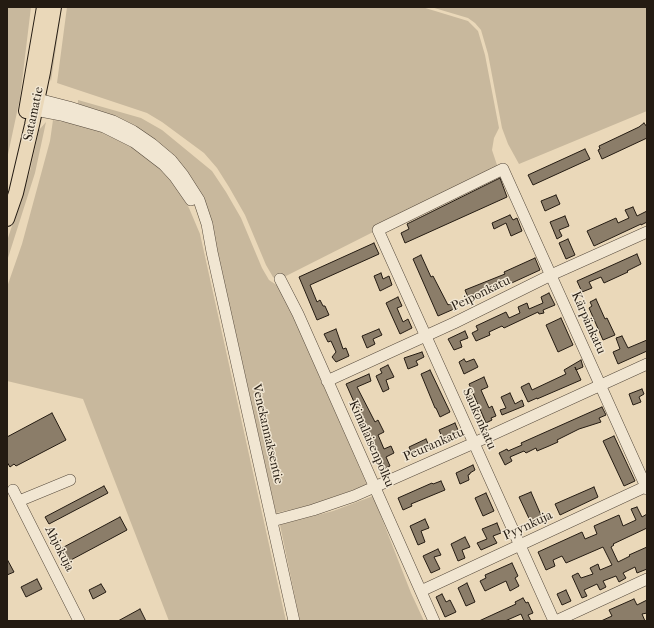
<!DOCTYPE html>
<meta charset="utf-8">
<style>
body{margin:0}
#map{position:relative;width:654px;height:628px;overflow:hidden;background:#ead8b9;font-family:"IM FELL French Canon",serif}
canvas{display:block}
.frame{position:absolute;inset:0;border:8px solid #241b12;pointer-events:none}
</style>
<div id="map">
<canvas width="654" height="628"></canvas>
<div class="frame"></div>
</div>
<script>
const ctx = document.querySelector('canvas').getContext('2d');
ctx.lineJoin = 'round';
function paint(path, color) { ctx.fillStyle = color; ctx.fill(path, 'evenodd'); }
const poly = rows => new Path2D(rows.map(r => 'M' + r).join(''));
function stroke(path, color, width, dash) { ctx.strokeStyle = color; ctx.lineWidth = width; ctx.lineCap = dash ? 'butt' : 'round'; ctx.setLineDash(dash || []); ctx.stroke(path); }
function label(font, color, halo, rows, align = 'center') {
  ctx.font = font + ' "IM FELL French Canon",serif'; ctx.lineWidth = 3; ctx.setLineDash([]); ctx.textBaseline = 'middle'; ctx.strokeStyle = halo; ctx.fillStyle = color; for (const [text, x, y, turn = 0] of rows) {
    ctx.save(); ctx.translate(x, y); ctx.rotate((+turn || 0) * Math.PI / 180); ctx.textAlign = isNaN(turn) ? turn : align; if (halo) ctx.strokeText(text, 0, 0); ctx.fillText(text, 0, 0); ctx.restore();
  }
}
const green = poly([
 [7,7,31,7,20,98,7,159],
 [58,7,62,7,51,81,49,76],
 [67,7,422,7,468,21,478,31,485,55,499,128,494,138,492,150,499,171,387,225,284,277,276,279,273,277,266,265,245,215,229,187,217,168,204,153,162,122,147,113,57,83],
 [431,7,647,7,647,111,519,164,508,144,502,128,488,54,481,30,475,23,468,18],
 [78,100,141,118,162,130,212,171,226,192,241,218,262,268,269,280,278,286,293,316,367,485,311,505,276,513,213,232,151,138,137,127,95,109,78,104],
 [53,120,87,126,118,138,142,154,161,168,178,189,189,208,200,234,286,621,169,621,83,399,7,381,7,287,22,244,50,141],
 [46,122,35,173,7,261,7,241,30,171,39,130],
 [373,496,411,593,424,621,300,621,280,525,333,511]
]);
const building = poly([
 [644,123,647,127,647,138,602,159,598,150,600,149,599,146,639,127,644,123],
 [585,149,590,159,533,185,528,175,585,149],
 [500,178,507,197,405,243,401,233,409,229,407,224,500,178],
 [556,195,560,204,545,211,541,201,556,195],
 [633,207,637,216,647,211,647,222,641,225,641,224,594,246,587,231,616,218,618,223,629,218,625,210,633,207],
 [510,215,513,220,517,218,522,231,511,236,506,223,494,229,492,223,510,215],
 [565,216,569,226,559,230,562,236,557,239,550,222,565,216],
 [568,239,575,255,566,259,559,243,568,239],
 [374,243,379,254,310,285,317,302,320,300,323,306,325,306,329,315,317,320,299,277,374,243],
 [637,254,641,264,627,271,628,272,604,283,601,277,589,282,592,288,582,292,577,281,637,254],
 [421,255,431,277,433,276,448,305,451,303,454,309,438,316,413,259,421,255],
 [535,258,540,270,470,302,465,290,505,274,504,272,535,258],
 [381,273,383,279,389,276,392,285,380,291,374,276,381,273],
 [549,293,555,305,543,310,544,313,539,314,538,312,504,328,502,326,489,332,490,335,476,341,472,333,478,330,476,326,506,312,509,318,520,313,518,307,527,303,529,309,543,303,541,297,549,293],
 [398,297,402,306,397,308,403,322,408,319,412,328,400,334,386,303,398,297],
 [596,299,605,319,607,318,615,335,603,340,589,308,592,306,590,302,596,299],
 [561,318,573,345,558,352,546,325,561,318],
 [336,329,343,349,346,348,349,356,336,362,332,357,336,352,331,341,328,342,324,334,336,329],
 [379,329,382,335,373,339,375,344,367,348,362,336,379,329],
 [465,331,468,338,460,341,462,347,454,350,448,339,465,331],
 [622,336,628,348,647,340,647,351,618,364,613,352,620,349,616,338,622,336],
 [422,352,424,357,416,361,418,365,408,369,404,358,422,352],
 [464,359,466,362,474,359,478,367,464,374,459,362,464,359],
 [581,360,583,367,576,370,575,367,581,380,537,399,537,398,528,402,521,387,529,383,532,390,566,374,564,370,581,360],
 [388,365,394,377,386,380,389,389,383,392,376,376,382,373,380,369,388,365],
 [430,370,450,412,440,417,436,408,435,408,421,374,430,370],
 [369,374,371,381,357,387,375,422,378,420,384,432,378,435,384,449,391,446,394,453,386,457,390,466,384,469,346,384,369,374],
 [484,377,488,387,481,390,489,408,492,406,496,416,491,418,492,420,486,423,469,384,484,377],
 [642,389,644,394,639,397,641,402,633,405,629,394,642,389],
 [510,393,515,404,522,400,524,406,502,415,500,410,506,408,501,397,510,393],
 [602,407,606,415,599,418,601,422,579,429,557,440,558,442,549,446,537,451,536,448,526,453,524,451,510,457,512,461,505,465,499,453,507,449,508,451,522,445,521,443,602,407],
 [52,413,66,440,16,466,14,464,10,467,7,462,7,437,52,413],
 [455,423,460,435,444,442,439,430,455,423],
 [614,436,635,481,624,486,603,441,614,436],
 [426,439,430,448,413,456,409,447,426,439],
 [473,465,475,470,470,473,470,474,468,475,469,480,460,484,456,473,473,465],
 [441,481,445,490,411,504,412,506,403,510,398,498,432,483,433,484,441,481],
 [104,486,108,493,49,524,45,517,104,486],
 [594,487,598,497,560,515,555,504,594,487],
 [531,492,544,522,533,527,519,497,531,492],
 [486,493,494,511,483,516,475,498,486,493],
 [637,507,642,517,647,514,647,528,613,544,614,545,611,547,618,562,630,556,629,555,647,547,647,569,637,573,635,567,623,573,626,578,619,582,616,576,603,581,606,587,600,590,597,584,584,590,587,596,582,598,572,576,578,573,581,578,593,574,590,568,598,564,600,570,612,565,603,547,566,563,562,556,553,560,555,566,546,570,538,552,582,532,585,539,597,534,594,526,619,515,623,526,636,520,631,509,637,507],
 [120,517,127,530,69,561,62,548,120,517],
 [425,519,429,528,421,531,425,542,418,545,410,526,425,519],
 [497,523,501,533,493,536,497,543,481,550,477,543,487,539,482,529,497,523],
 [465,537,470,547,462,550,465,558,458,561,451,544,465,537],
 [438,549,441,555,434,557,440,569,431,573,423,556,438,549],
 [7,559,14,572,7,575,7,559],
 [512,563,518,576,515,578,519,586,510,591,506,581,485,591,480,581,486,578,485,575,512,563],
 [37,579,42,589,26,597,21,587,37,579],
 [467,583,475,602,466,606,458,588,467,583],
 [101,584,106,592,93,599,89,590,101,584],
 [566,590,571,601,562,605,557,594,566,590],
 [442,594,446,602,450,600,456,612,445,617,436,597,442,594],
 [523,598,526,603,528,602,533,613,528,615,531,621,524,621,521,614,505,621,479,621,516,604,515,602,523,598],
 [634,599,637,605,647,600,647,613,642,614,645,621,601,621,612,616,609,610,634,599],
 [140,609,146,621,118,621,140,609]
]);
const minor = poly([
 [30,101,38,99,69,107,113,121,133,131,152,144,171,160,183,175,199,200,207,224,212,252,294,621],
 [30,104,35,110,61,115,104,127,134,142,164,165,175,177,191,200],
 [280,279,298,314,434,621],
 [327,381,454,323,551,275,647,232],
 [13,490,79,621],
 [19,501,70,480],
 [272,521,313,510,354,496,474,443,647,364],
 [421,591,647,486],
 [554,621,378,230,503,169,647,489],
 [556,621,647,579]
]);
const major = poly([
 [26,111,44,7],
 [7,219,16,193,32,125,43,72,54,7]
]);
const streetNames = [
 ["Satamatie",34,114,-78],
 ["Peiponkatu",481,294,-26],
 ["Kärpänkatu",588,323,66],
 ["Saukonkatu",479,419,66],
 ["Venekannaksentie",267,434,77],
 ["Kimalaisenpolku",371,444,66],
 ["Peurankatu",434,445,-24],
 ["Pyynkuja",528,526,-25],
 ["Ahjokuja",59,549,63]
];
paint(green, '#c8b89d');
paint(building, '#8b7d69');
stroke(building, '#241b12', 1);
stroke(minor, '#564a3c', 12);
stroke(major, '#241b12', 16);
stroke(minor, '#f1e6d2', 11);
stroke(major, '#ead8b9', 14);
label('13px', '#241b12', '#f1e6d2', streetNames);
</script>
